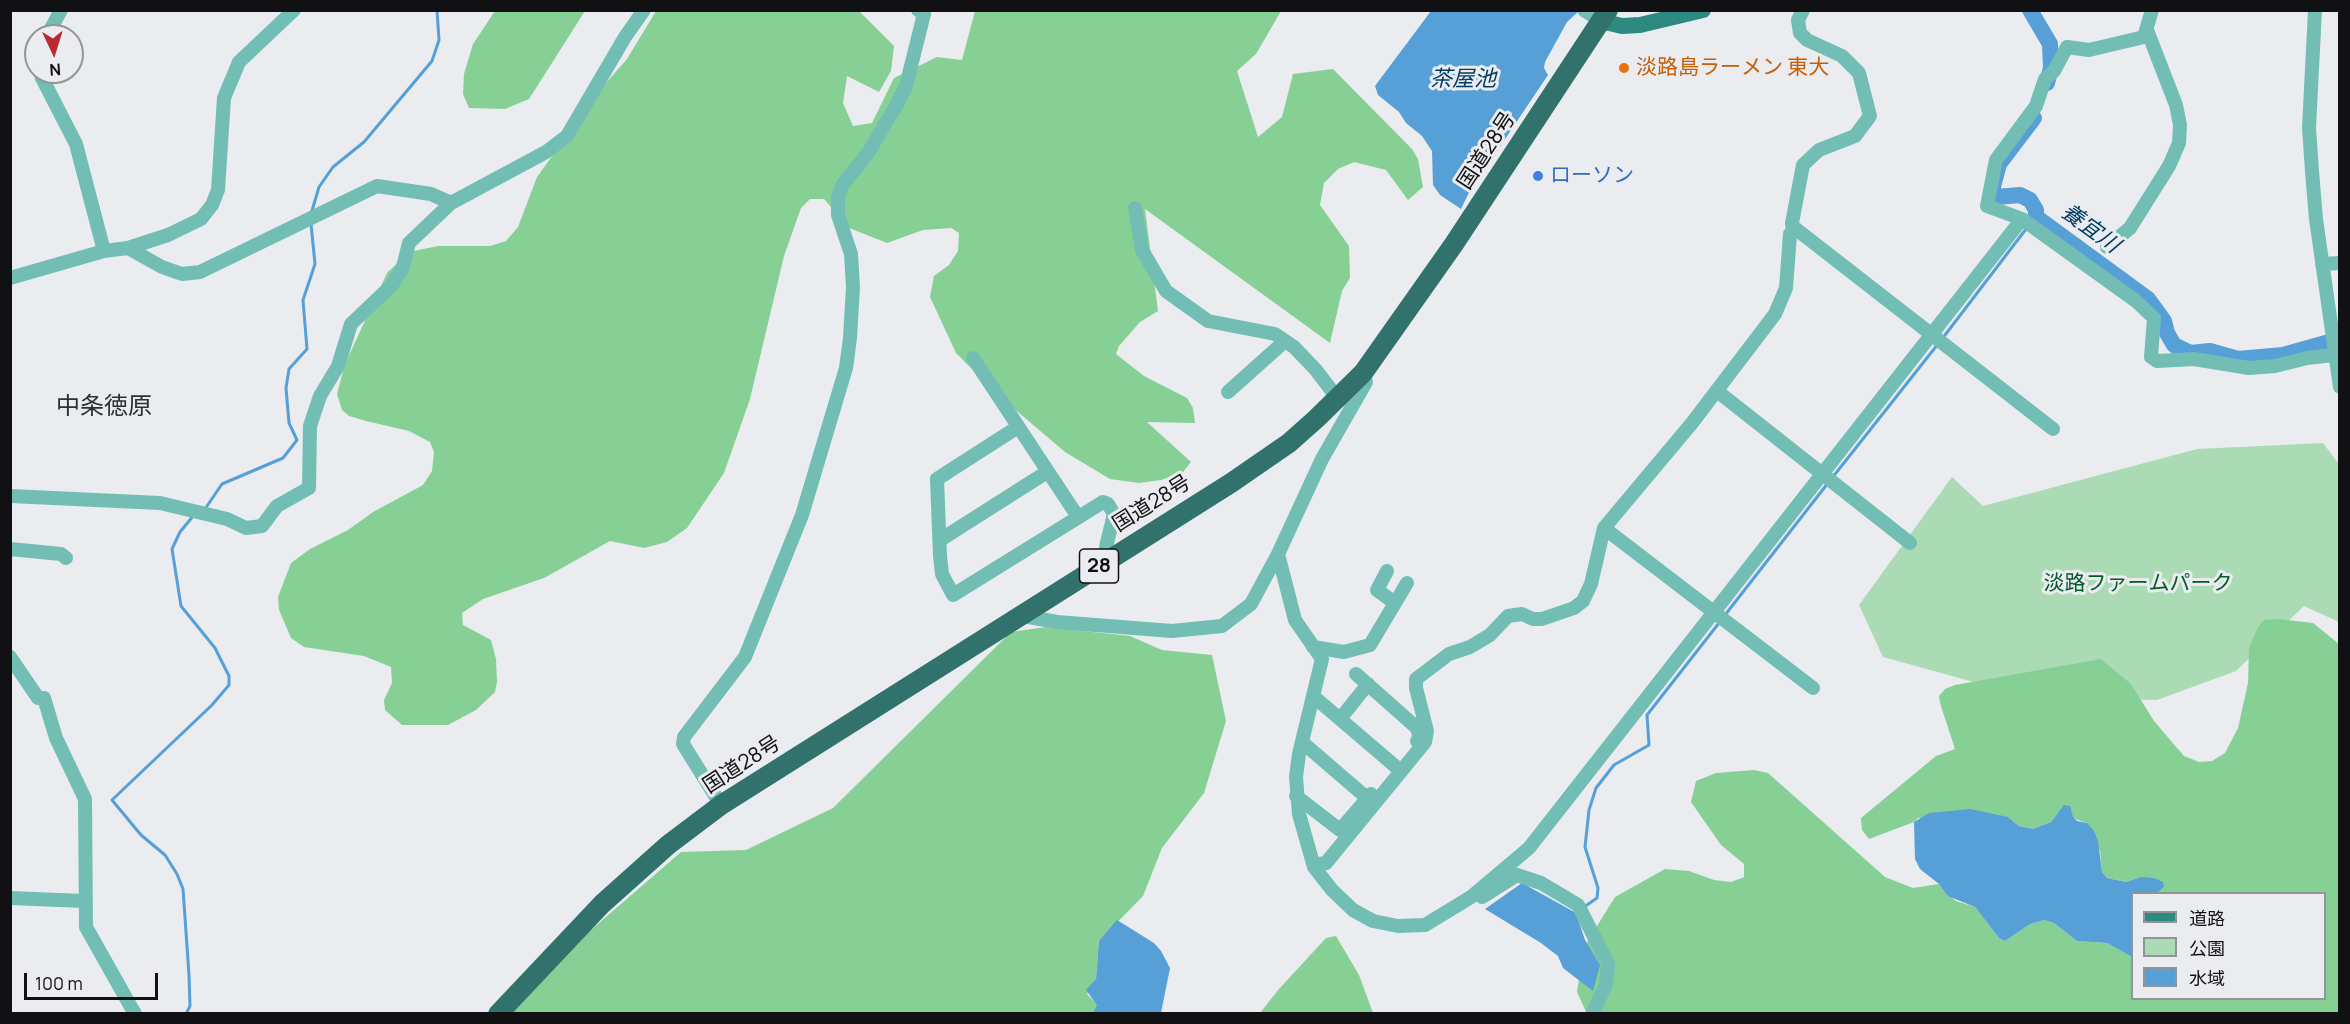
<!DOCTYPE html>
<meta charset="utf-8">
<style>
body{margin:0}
#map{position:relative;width:2350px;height:1024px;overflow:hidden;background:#eaecf0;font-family:Manrope,"Noto Sans JP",sans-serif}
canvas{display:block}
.frame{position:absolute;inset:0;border:12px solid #111113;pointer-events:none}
.legend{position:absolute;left:2131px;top:892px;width:195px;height:108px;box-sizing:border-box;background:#eaecf0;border:2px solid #939498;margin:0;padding:8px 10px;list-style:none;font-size:18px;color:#111113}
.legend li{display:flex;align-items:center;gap:12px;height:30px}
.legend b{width:30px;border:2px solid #939498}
.north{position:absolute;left:24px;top:24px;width:60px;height:60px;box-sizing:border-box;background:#eaecf0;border:2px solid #939498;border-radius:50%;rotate:176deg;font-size:16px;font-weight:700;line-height:24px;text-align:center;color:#111113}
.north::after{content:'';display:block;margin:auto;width:21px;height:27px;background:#ba2a31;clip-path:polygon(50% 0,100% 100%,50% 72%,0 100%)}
.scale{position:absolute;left:24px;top:973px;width:134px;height:27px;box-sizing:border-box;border:3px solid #111113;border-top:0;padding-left:8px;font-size:18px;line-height:21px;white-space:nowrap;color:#111113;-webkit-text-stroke:4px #eaecf0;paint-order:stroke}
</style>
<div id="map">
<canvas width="2350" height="1024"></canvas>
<div class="frame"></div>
<ul class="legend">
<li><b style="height:8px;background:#2c8a80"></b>道路</li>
<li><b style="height:16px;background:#abdbb4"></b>公園</li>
<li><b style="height:16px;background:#569fd7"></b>水域</li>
</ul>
<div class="north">N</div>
<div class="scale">100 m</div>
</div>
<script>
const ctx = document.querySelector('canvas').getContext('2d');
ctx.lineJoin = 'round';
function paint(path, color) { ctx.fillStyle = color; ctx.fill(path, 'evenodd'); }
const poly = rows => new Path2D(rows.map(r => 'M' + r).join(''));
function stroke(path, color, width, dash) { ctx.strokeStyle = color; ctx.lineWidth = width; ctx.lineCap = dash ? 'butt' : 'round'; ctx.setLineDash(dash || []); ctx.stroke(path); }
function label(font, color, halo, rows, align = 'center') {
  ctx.font = font + ' Manrope,"Noto Sans JP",sans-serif'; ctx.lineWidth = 6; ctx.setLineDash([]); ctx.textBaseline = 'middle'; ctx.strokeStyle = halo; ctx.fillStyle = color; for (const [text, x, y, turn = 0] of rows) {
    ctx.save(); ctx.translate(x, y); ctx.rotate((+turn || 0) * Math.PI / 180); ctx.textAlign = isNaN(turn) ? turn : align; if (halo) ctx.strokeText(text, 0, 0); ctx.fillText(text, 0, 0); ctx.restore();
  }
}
const green = poly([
 [2323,443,2339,464,2339,622,2304,606,2236,671,2157,700,2028,697,1883,657,1859,605,1952,477,1983,506,2197,449]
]);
const forest = poly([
 [495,11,585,11,529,99,505,109,469,108,463,94,464,74,473,44],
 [656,11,859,11,894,46,891,71,879,92,847,76,843,103,853,126,872,123,894,78,937,57,962,60,975,11,1281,11,1256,54,1237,71,1258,137,1282,117,1293,74,1333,69,1412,149,1418,159,1423,187,1408,200,1386,170,1354,162,1338,169,1324,183,1320,205,1349,246,1350,278,1342,291,1330,343,1145,209,1158,311,1140,322,1119,346,1116,354,1144,376,1187,398,1193,408,1195,423,1147,422,1191,462,1183,472,1161,480,1139,483,1110,479,1065,452,998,395,956,353,930,297,934,276,949,265,958,251,959,233,951,228,923,230,887,243,849,228,824,199,810,199,801,208,784,256,750,399,724,473,687,528,667,542,644,548,610,541,544,578,483,599,462,613,463,625,491,640,496,659,497,682,495,692,476,710,448,725,402,725,385,710,384,700,392,683,391,667,364,656,304,647,291,638,279,610,278,597,291,563,310,549,348,530,373,512,423,485,432,471,434,452,430,442,409,431,366,421,349,416,342,410,337,394,345,364,387,273,409,252,438,246,490,246,506,241,518,227,537,177,599,91,627,59],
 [2278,619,2313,623,2339,644,2339,1013,1587,1014,1577,992,1584,947,1615,897,1665,869,1689,871,1714,880,1731,882,1744,877,1744,864,1721,845,1691,802,1696,781,1716,773,1754,770,1768,773,1885,877,1913,888,1939,884,1956,901,1975,907,1999,938,2005,941,2030,924,2044,920,2054,923,2077,941,2107,943,2132,957,2132,998,2324,998,2324,894,2157,893,2164,887,2141,877,2126,882,2107,878,2102,872,2100,851,2087,823,2058,813,2051,822,2033,829,2019,826,2008,817,1918,818,1914,822,1869,839,1862,830,1861,818,1936,756,1955,749,1940,703,1939,696,1945,689,1955,685,2101,659,2131,684,2154,721,2184,756,2199,762,2212,761,2225,753,2238,728,2248,683,2249,648,2258,627,2264,620],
 [1046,627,1130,636,1162,650,1212,655,1226,721,1204,793,1162,848,1143,896,1099,941,1096,979,1087,994,1098,1005,1093,1013,507,1014,577,942,681,852,746,850,833,808,1011,632],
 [1336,936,1359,975,1373,1013,1260,1013,1279,989,1326,938]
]);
const water = poly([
 [1431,11,1579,11,1567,22,1545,62,1544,68,1548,75,1493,157,1479,172,1461,209,1440,195,1433,185,1432,151,1422,136,1406,123,1399,112,1378,95,1375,86],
 [2064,805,2070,806,2073,817,2077,821,2087,823,2094,831,2098,841,2102,872,2107,878,2126,882,2141,877,2154,878,2163,882,2164,887,2157,893,2132,894,2132,957,2107,943,2077,941,2054,923,2044,920,2030,924,2005,941,1999,938,1975,907,1948,896,1939,884,1920,869,1915,859,1914,822,1929,813,1970,809,2008,817,2019,826,2033,829,2051,822],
 [1522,883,1576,913,1585,940,1600,965,1593,991,1563,968,1558,956,1541,943,1485,909],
 [1117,920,1154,943,1161,951,1170,968,1161,1013,1093,1013,1097,1005,1086,990,1096,979,1099,941]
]);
const stream = poly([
 [311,214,319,187,333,167,364,142,432,61,439,40,437,10],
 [1942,339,2026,229],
 [1832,478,1938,344],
 [205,509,222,484,283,458,297,440,289,423,286,388,289,369,307,349,303,300,315,264,311,224],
 [1725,615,1828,483],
 [1584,907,1597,898,1598,888,1585,847,1589,810,1596,788,1614,765,1649,745,1647,715,1719,623],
 [186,1014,190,1006,189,975,183,889,177,874,165,855,141,835,112,800,212,705,229,685,229,676,215,648,181,606,172,549,180,532,194,515]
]);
const river = poly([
 [2030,10,2050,44,2051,68,2047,83],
 [2034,118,1999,164,1991,194,1996,197,2020,195,2030,200,2036,210,2036,217,2148,299,2164,321,2167,333,2174,345,2190,353,2210,351,2238,359,2283,355,2340,339]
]);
const minor = poly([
 [1584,10,1601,21],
 [2152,10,2144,37,2089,50,2067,47,2054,71,2045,79,2036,106,1996,160,1987,206,2022,219,2136,301,2154,318,2151,357,2157,361,2194,359,2249,368,2275,366,2307,358,2334,355],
 [2315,10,2309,128,2312,171,2316,219,2340,387],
 [47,36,61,10],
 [41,72,42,78,76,144,104,251],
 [1135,208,1142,250,1166,291,1208,321,1275,334,1294,347,1316,370,1338,399],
 [1793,232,1792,223,1803,165,1819,150,1855,136,1870,116,1859,73,1842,56,1807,40,1800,33,1798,20,1803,10],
 [2107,247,2130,228,2169,166,2179,143,2180,125,2176,105,2147,30],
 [128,248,162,267,182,274,200,272,377,186,431,194,451,203],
 [2322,264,2340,263],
 [10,278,104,251,128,248,168,235,201,219,212,205,218,190,224,98,239,62,294,10],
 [973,358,1078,517],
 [1717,391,1910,543],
 [1228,392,1285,341],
 [1018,427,937,479,940,556,942,574,953,595,1103,502,1108,504,1114,514,1106,547,1110,559],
 [10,496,160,503,227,519,246,528,262,526,277,506,309,488,310,426,320,396,338,366,351,324,392,285,403,267,409,243,451,203,546,152,567,136,625,37,644,10],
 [1604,528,1813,688],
 [940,540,1047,472],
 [10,549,61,554,66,558],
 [1278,554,1295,620,1322,659,1299,754,1296,777,1299,814,1314,867,1332,890,1353,910,1373,921,1398,926,1425,925,1471,897,1529,848,2022,219],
 [1387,571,1377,590,1395,603],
 [1023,616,1057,622,1172,631,1222,626,1251,604,1278,554,1322,459,1366,382,1363,373],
 [1313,647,1344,652,1370,645,1407,583],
 [10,657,38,698,44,698,56,738,85,799,86,927,135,1014],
 [1356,674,1417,728,1420,738,1417,741],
 [1313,696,1395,766],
 [1340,719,1368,684],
 [1302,742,1367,798],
 [1296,796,1340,830,1371,794],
 [721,805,683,744,684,737,745,657,802,515,846,368,850,338,853,287,851,254,838,215,838,196,843,184,868,153,897,104,906,86,924,14,918,10],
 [1314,865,1326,863,1425,742,1427,731,1416,688,1416,679,1449,654,1470,647,1490,635,1508,616,1522,614,1533,619,1542,619,1574,608,1583,601,1591,584,1604,528,1692,423,1775,314,1786,288,1790,234,1796,229,2053,429],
 [1482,897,1517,875,1541,883,1578,905,1608,964,1606,985,1592,1014],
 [10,898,84,901]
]);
const major = poly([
 [1601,21,1622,26,1640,25,1703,10]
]);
const highway = poly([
 [498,1014,602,904,668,845,721,805,1231,483,1289,443,1316,419,1363,373,1454,244,1608,10]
]);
const markers = [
 [1624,68,6,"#e8710a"],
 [1538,176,6,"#3f7fe0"]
];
const shields = [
 [1099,566,39]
];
const shieldNames = [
 ["28",1099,566]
];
const foodNames = [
 ["淡路島ラーメン 東大",1636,68]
];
const streetNames = [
 ["国道28号",1487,151,-57],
 ["国道28号",1152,504,-32],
 ["国道28号",742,765,-33]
];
const shopNames = [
 ["ローソン",1550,176]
];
const parkNames = [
 ["淡路ファームパーク",2138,584]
];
const waterNames = [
 ["茶屋池",1463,80],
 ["養宜川",2090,229,36]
];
const quarterNames = [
 ["中条徳原",104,407]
];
paint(green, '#abdbb4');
paint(forest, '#86d095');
paint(water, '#569fd7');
stroke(stream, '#569fd7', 3);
stroke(river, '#569fd7', 16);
stroke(minor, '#72beb4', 14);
stroke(major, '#2c8a80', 16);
stroke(highway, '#31736c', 20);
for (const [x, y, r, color] of markers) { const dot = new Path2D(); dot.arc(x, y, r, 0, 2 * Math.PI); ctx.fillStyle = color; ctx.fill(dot); stroke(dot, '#eaecf0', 2); }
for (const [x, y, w] of shields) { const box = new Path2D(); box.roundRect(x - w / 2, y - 17, w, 34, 4.5); ctx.fillStyle = '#eaecf0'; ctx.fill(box); stroke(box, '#111113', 1.5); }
label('bold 20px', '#111113', null, shieldNames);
label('21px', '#c56008', '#eaecf0', foodNames, 'left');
label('21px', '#111113', '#eaecf0', streetNames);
label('21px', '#366cbe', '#eaecf0', shopNames, 'left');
label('21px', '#035b27', '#eaecf0', parkNames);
label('italic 22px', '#003c61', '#eaecf0', waterNames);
label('24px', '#2e2f32', '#eaecf0', quarterNames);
</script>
